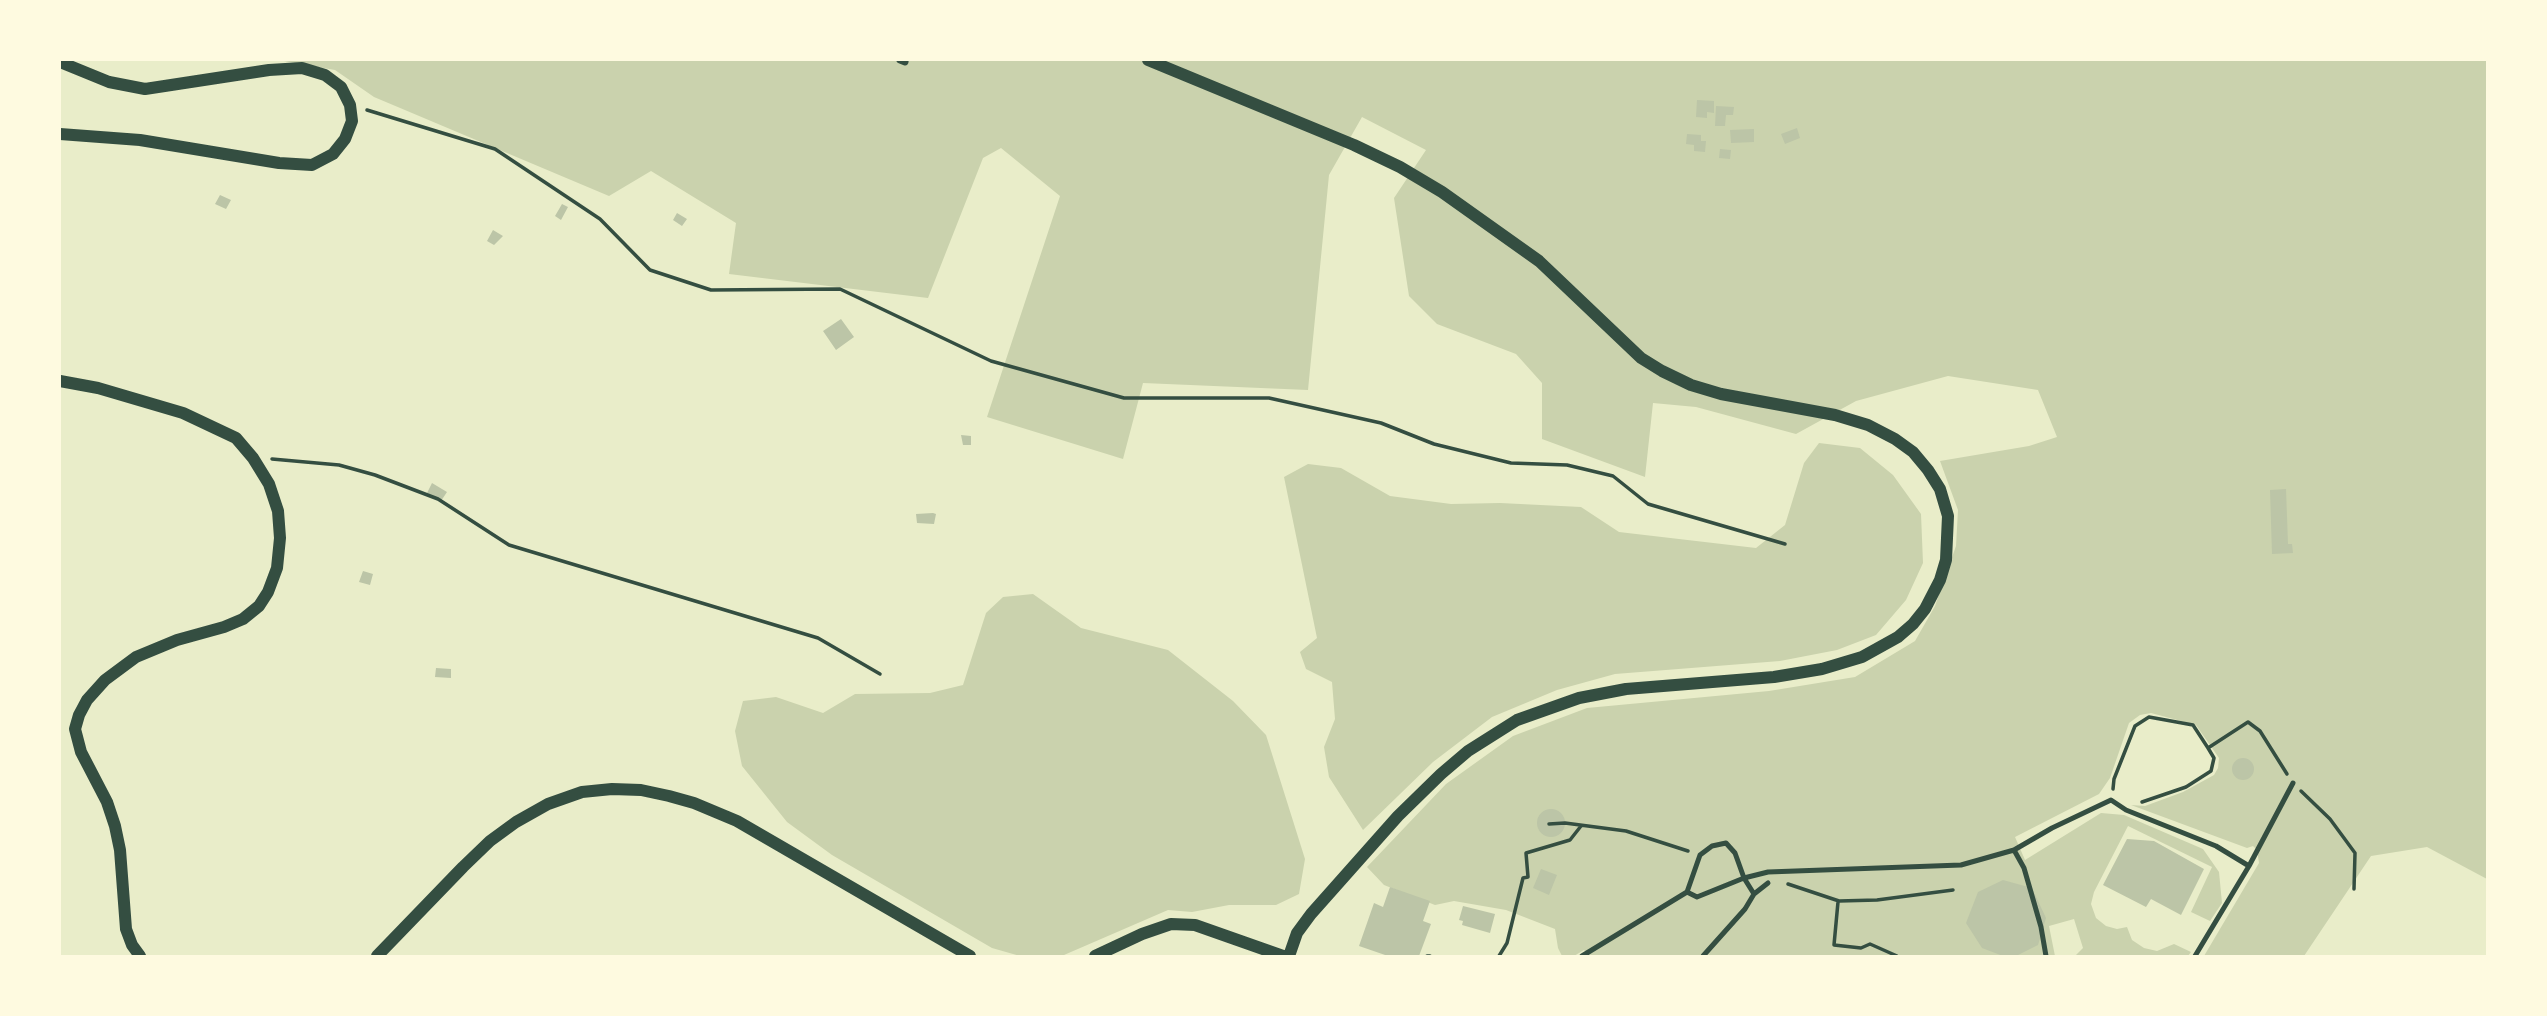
<!DOCTYPE html>
<style>
body{margin:0}
#map{position:relative;width:2547px;height:1016px;overflow:hidden;background:#e9edc9;font-family:Manrope,sans-serif}
canvas{display:block}
.frame{position:absolute;inset:0;border:61px solid #fefae0;pointer-events:none}
</style>
<div id="map">
<canvas width="2547" height="1016"></canvas>
<div class="frame"></div>
</div>
<script>
const ctx = document.querySelector('canvas').getContext('2d');
ctx.lineJoin = 'round';
function paint(path, color) { ctx.fillStyle = color; ctx.fill(path, 'evenodd'); }
const poly = rows => new Path2D(rows.map(r => 'M' + r).join(''));
function stroke(path, color, width, dash) { ctx.strokeStyle = color; ctx.lineWidth = width; ctx.lineCap = dash ? 'butt' : 'round'; ctx.setLineDash(dash || []); ctx.stroke(path); }
const green = poly([
 [278,60,2487,60,2487,879,2427,847,2371,856,2304,956,2204,956,2259,863,2257,850,2253,846,2247,848,2131,805,2145,806,2183,792,2214,775,2218,768,2219,758,2196,725,2151,713,2140,715,2129,723,2110,778,2099,794,2015,837,2025,860,2101,813,2124,815,2203,849,2219,872,2222,903,2210,921,2191,912,2212,867,2128,826,2094,892,2091,904,2096,918,2106,926,2117,929,2127,927,2132,940,2144,948,2157,951,2174,944,2191,952,2188,956,2075,956,2083,948,2074,919,2049,926,2055,956,1589,956,1584,950,1574,956,1562,956,1558,948,1555,929,1506,910,1454,901,1435,905,1384,885,1367,867,1446,784,1513,736,1587,708,1769,691,1855,677,1915,641,1935,606,1956,546,1958,510,1940,461,2029,446,2057,437,2038,390,1948,376,1856,401,1796,434,1696,407,1653,403,1645,477,1542,439,1542,383,1516,354,1437,324,1409,296,1394,198,1426,150,1362,117,1329,175,1308,390,1143,383,1123,459,987,417,1060,196,1001,148,983,158,928,298,729,274,736,223,651,171,609,196,374,97,335,70],
 [1819,443,1860,448,1893,475,1921,514,1923,563,1906,600,1876,635,1837,650,1780,661,1615,674,1557,690,1492,717,1433,762,1363,830,1329,777,1324,747,1335,719,1332,682,1306,669,1300,652,1317,638,1284,477,1308,464,1341,468,1390,496,1451,504,1500,503,1581,507,1619,532,1756,548,1785,525,1804,463],
 [1033,594,1081,628,1168,650,1233,701,1266,735,1305,859,1299,894,1276,905,1229,905,1192,912,1168,910,1064,955,1020,956,992,948,832,855,787,822,742,766,735,731,743,701,776,697,823,713,855,694,930,693,963,685,986,613,1003,597]
]);
const building = poly([
 [1697,100,1714,101,1714,113,1707,112,1707,118,1696,117],
 [1716,106,1734,107,1733,115,1726,115,1725,126,1715,126],
 [1797,128,1800,138,1785,144,1781,134],
 [1754,129,1754,142,1731,143,1730,130],
 [1687,134,1701,135,1701,141,1706,141,1705,152,1694,151,1694,145,1686,144],
 [1720,149,1731,150,1730,159,1719,158],
 [220,195,231,200,226,209,215,204],
 [562,204,568,207,561,220,555,216],
 [677,213,687,219,682,226,673,220],
 [493,230,503,236,494,245,487,241],
 [841,319,854,337,836,350,823,331],
 [961,435,971,436,971,445,963,445],
 [432,483,447,492,441,501,427,493],
 [2286,489,2288,544,2292,544,2293,553,2272,554,2270,490],
 [933,513,936,514,934,524,917,523,916,514],
 [363,571,373,574,370,585,359,582],
 [436,668,451,669,451,678,435,677],
 '2232 769a11 11 0 1 1 22 0a11 11 0 1 1-22 0Z',
 '1537 823a14 14 0 1 1 28 0a14 14 0 1 1-28 0Z',
 [2127,839,2154,841,2204,869,2181,915,2151,899,2146,907,2103,885],
 [1541,869,1557,875,1549,895,1533,888],
 [2003,880,2032,888,2046,918,2038,945,2016,956,2003,956,1982,948,1966,923,1978,892],
 [1390,887,1430,901,1423,921,1431,924,1419,956,1388,956,1359,946,1374,903,1383,907],
 [1463,906,1495,914,1490,933,1462,925,1463,921,1459,920]
]);
const path = poly([
 [367,110,495,149,600,219,650,270,711,290,840,289,991,361,1124,398,1269,398,1381,423,1434,444,1511,463,1567,465,1613,476,1648,504,1785,544],
 [272,459,339,465,375,475,438,499,509,545,818,638,880,674],
 [2113,789,2114,779,2135,726,2149,717,2193,725,2208,748],
 [2301,791,2330,819,2355,853,2354,889],
 [2142,802,2186,787,2211,771,2214,758,2208,748,2248,722,2260,731,2287,774],
 [1549,824,1565,823,1626,831,1688,851],
 [1788,884,1839,901,1877,900,1953,890],
 [1838,902,1834,945,1861,948,1870,944,1897,956],
 [1427,956,1430,956],
 [1499,956,1507,943,1523,878,1528,877,1526,853,1570,840,1581,826]
]);
const service = poly([
 [2014,850,2024,868,2041,927,2046,956],
 [2249,866,2293,783],
 [1687,892,1700,855,1712,846,1726,843,1735,853,1744,878,1754,894],
 [1582,956,1687,892,1697,897,1744,878,1768,872,1961,865,2014,850,2052,828,2111,800,2126,810,2216,846,2249,866,2195,956],
 [1703,956,1745,909,1754,894,1768,883]
]);
const minor = poly([
 [900,60,905,62]
]);
const tertiary = poly([
 [1148,60,1354,145,1400,167,1442,192,1539,261,1641,358,1662,371,1691,385,1721,394,1835,415,1868,425,1895,439,1913,452,1928,470,1940,489,1948,516,1946,560,1940,580,1925,609,1913,624,1898,637,1862,657,1822,669,1774,677,1626,689,1579,698,1517,720,1468,751,1441,774,1398,816,1311,914,1297,933,1289,956],
 [60,62,109,82,145,89,269,70,302,68,325,75,341,87,350,105,352,121,345,139,333,154,312,165,279,163,140,140,60,134],
 [60,381,98,388,183,413,236,438,253,458,269,484,278,511,280,538,277,568,268,592,259,606,243,619,224,627,177,640,136,657,105,680,87,700,79,715,75,729,81,752,107,802,115,826,120,850,126,929,132,945,140,956],
 [377,956,463,867,490,841,516,822,548,804,582,792,612,789,641,790,669,796,694,803,737,821,970,956],
 [1095,956,1142,934,1171,924,1195,925,1283,956]
]);
paint(green, '#cad2ad');
paint(building, '#bcc5a7');
stroke(path, '#344e41', 3.5);
stroke(service, '#344e41', 5);
stroke(minor, '#344e41', 7);
stroke(tertiary, '#344e41', 12);
</script>
